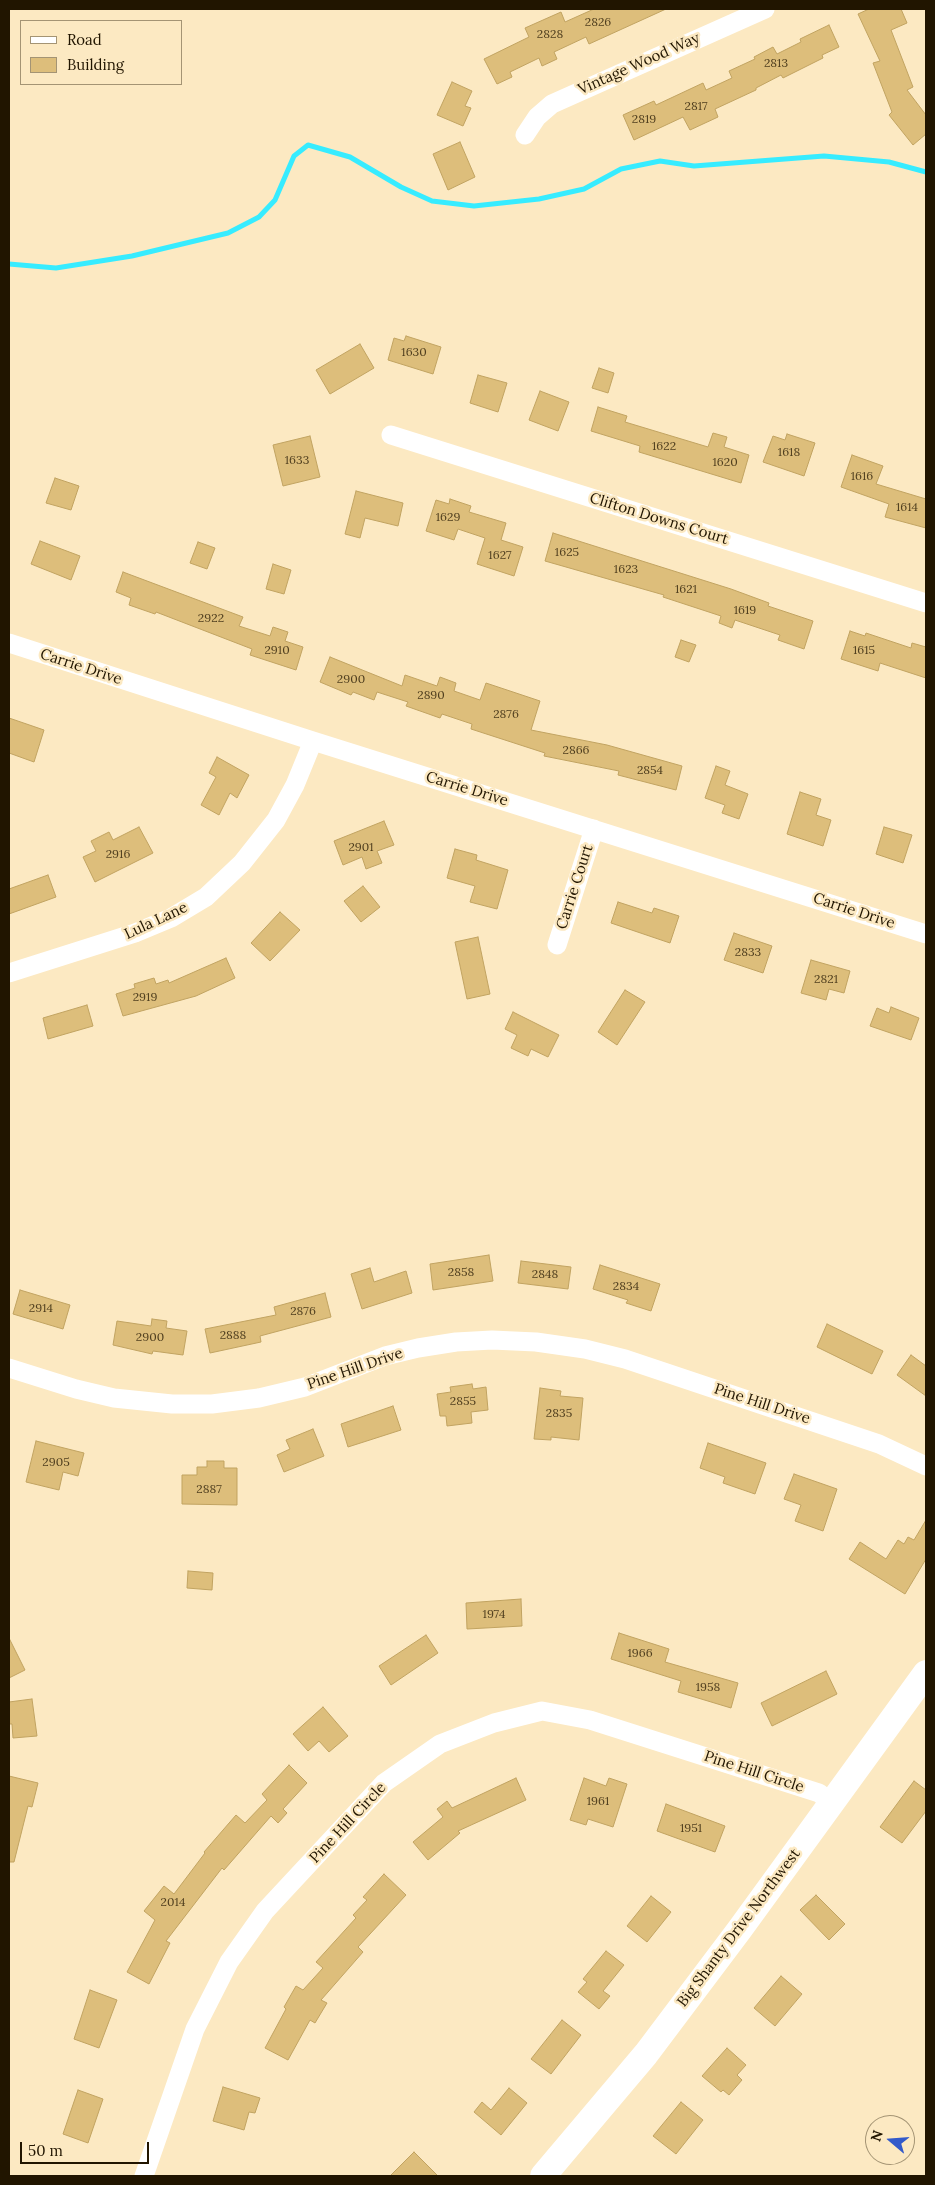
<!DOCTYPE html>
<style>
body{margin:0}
#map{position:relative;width:935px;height:2185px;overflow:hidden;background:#fce9c2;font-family:Lora,serif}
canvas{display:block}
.frame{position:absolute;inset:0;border:10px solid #211500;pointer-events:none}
.legend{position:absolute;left:20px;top:20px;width:162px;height:65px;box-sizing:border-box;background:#fce9c2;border:1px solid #a49474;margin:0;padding:6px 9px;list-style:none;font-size:15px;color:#211500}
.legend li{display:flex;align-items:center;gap:10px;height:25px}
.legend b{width:25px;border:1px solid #a49474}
.north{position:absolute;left:865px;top:2115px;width:50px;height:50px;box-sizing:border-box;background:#fce9c2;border:1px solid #a49474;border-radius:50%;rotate:288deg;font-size:14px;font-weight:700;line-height:20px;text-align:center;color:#211500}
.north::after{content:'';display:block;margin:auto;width:18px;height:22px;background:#335aca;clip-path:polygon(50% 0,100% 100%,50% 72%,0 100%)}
.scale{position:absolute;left:20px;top:2142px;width:129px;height:22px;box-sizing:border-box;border:2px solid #211500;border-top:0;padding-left:6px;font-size:15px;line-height:18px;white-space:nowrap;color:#211500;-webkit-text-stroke:4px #fce9c2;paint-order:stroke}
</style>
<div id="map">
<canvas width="935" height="2185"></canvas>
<div class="frame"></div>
<ul class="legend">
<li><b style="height:6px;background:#fff"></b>Road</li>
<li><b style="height:14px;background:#ddbe7b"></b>Building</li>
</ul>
<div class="north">N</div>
<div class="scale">50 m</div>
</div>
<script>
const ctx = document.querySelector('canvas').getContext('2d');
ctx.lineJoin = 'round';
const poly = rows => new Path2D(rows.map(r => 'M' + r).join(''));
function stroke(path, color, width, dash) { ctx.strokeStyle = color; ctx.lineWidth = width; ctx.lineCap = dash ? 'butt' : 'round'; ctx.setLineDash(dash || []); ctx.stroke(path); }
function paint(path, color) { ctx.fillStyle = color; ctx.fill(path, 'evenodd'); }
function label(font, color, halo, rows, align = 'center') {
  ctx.font = font + ' Lora,serif'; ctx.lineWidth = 5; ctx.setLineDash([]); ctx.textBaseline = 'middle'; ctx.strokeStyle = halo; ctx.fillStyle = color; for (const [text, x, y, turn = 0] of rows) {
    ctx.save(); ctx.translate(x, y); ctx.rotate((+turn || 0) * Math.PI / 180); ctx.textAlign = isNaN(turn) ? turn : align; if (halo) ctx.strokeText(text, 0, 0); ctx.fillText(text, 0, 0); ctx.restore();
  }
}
const stream = poly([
 [9,264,56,268,132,256,228,233,259,217,275,200,294,156,308,145,350,157,401,187,432,201,474,206,539,199,584,189,621,169,660,161,694,166,824,156,889,162,926,172]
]);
const building = poly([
 [594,9,666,9,589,44,586,37,554,52,557,59,542,66,539,58,510,72,512,77,497,84,484,59,529,37,525,28,561,12,565,22,594,9],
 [869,9,901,9,907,23,891,30,913,87,907,90,926,115,926,134,913,145,889,115,892,112,873,63,880,61,858,14,869,9],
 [829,25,839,47,822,55,823,58,783,78,781,75,756,88,756,90,715,109,718,117,690,130,683,117,634,140,623,115,654,101,656,105,703,83,706,90,732,78,729,71,755,59,754,57,773,47,777,54,801,42,800,39,829,25],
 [452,82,472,91,465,106,471,108,463,126,437,115,452,82],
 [460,142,475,177,448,190,433,154,460,142],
 [406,336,441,347,433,374,388,360,394,338,404,341,406,336],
 [360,344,374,368,330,394,316,370,360,344],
 [599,368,614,373,608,393,592,388,599,368],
 [478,375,507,383,498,412,470,403,478,375],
 [540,391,569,402,558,431,529,420,540,391],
 [598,407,627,416,625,422,708,447,713,433,727,437,724,447,749,455,741,483,639,452,640,446,591,431,598,407],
 [787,434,815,443,804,476,763,462,773,436,785,440,787,434],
 [310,436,320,477,283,486,273,445,310,436],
 [852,455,883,466,876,484,926,499,926,528,885,517,889,504,841,487,852,455],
 [55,478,79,486,71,510,46,503,55,478],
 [356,491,403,503,398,526,365,518,360,538,345,534,356,491],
 [450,499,471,506,469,512,506,523,501,540,523,547,514,576,477,564,485,538,458,529,454,540,426,531,436,500,449,504,450,499],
 [553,533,731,589,769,603,768,606,813,621,804,649,778,640,780,635,735,620,732,628,719,623,721,616,663,597,664,595,545,561,553,533],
 [40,541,80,556,71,580,31,564,40,541],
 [198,542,215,548,207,569,190,563,198,542],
 [273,564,291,570,284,594,266,589,273,564],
 [123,572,243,617,239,626,270,636,273,627,288,632,285,641,303,647,296,670,250,655,252,649,156,612,155,614,129,605,131,598,116,592,123,572],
 [850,631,865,636,866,633,911,648,912,643,926,647,926,678,880,663,878,671,841,659,850,631],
 [681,640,696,645,689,662,675,657,681,640],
 [330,657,402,686,405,675,437,686,440,677,456,683,454,691,480,700,486,683,540,701,531,730,607,745,682,766,676,790,618,775,619,771,544,756,545,753,471,729,472,724,442,714,440,718,406,706,408,702,377,692,374,700,353,692,351,695,320,682,330,657],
 [9,718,44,730,34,762,9,753,9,718],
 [217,757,249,775,237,798,230,793,219,815,201,805,216,777,209,773,217,757],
 [716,766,730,771,725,785,748,794,739,819,722,813,725,805,705,798,716,766],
 [800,792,821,799,816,815,831,820,823,846,787,834,800,792],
 [384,821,394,845,377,851,382,863,366,869,362,857,343,865,334,841,384,821],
 [139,827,153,853,95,882,83,857,96,851,91,841,109,832,113,840,139,827],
 [884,827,912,835,903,863,876,854,884,827],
 [455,849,477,855,476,860,508,870,497,909,470,902,475,886,447,878,455,849],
 [48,875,56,897,9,914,9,889,48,875],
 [363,886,380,907,361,922,344,901,363,886],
 [618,902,652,913,654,908,679,916,670,943,611,923,618,902],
 [280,912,300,930,270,961,251,943,280,912],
 [734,933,772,946,763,973,724,960,734,933],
 [478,937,490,994,467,999,455,942,478,937],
 [226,958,235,978,196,996,123,1016,116,994,135,988,134,984,154,978,156,984,168,980,169,983,226,958],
 [811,960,850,971,844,993,829,989,826,1000,801,993,811,960],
 [625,990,645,1002,617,1045,598,1032,625,990],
 [87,1005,93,1026,48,1039,43,1018,87,1005],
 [891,1007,919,1018,911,1040,870,1026,877,1008,889,1013,891,1007],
 [513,1012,559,1035,548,1057,531,1049,528,1056,511,1048,517,1035,505,1029,513,1012],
 [489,1255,493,1281,433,1290,430,1264,489,1255],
 [521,1261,571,1267,568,1289,518,1283,521,1261],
 [600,1265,660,1284,651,1311,626,1303,628,1300,593,1289,600,1265],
 [370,1268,374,1282,406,1271,412,1293,362,1309,351,1274,370,1268],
 [20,1290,70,1305,63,1329,13,1314,20,1290],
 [325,1293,331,1317,260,1336,261,1342,210,1353,205,1329,276,1315,274,1307,325,1293],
 [152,1319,167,1321,166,1328,187,1331,183,1355,153,1351,152,1354,113,1345,117,1321,151,1326,152,1319],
 [827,1324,883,1351,872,1374,817,1347,827,1324],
 [911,1355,926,1366,926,1396,897,1375,911,1355],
 [472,1384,473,1389,486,1387,488,1410,471,1412,472,1423,447,1426,446,1416,440,1416,437,1394,451,1392,450,1387,472,1384],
 [540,1388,561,1391,560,1396,583,1398,579,1440,551,1437,551,1440,534,1439,540,1388],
 [393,1406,401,1430,348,1447,341,1424,393,1406],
 [313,1429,324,1456,284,1472,277,1455,290,1449,286,1440,313,1429],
 [36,1441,84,1453,78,1476,63,1472,59,1490,26,1482,36,1441],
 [708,1443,766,1463,755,1494,723,1483,725,1477,700,1468,708,1443],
 [207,1461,224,1461,224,1468,237,1468,237,1505,182,1504,182,1475,197,1475,197,1467,207,1467,207,1461],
 [794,1474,837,1489,823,1531,795,1521,801,1505,784,1499,794,1474],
 [926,1520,926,1559,905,1594,849,1559,860,1542,886,1559,898,1540,904,1544,908,1537,914,1540,926,1520],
 [188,1571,213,1573,212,1590,187,1588,188,1571],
 [521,1599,522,1626,467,1629,466,1603,521,1599],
 [619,1633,669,1649,665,1662,738,1683,731,1708,678,1692,681,1681,611,1659,619,1633],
 [426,1635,438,1653,391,1685,379,1666,426,1635],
 [9,1638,25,1670,9,1678,9,1638],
 [826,1671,837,1694,772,1726,761,1703,826,1671],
 [32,1699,37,1736,13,1738,12,1724,9,1724,9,1702,32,1699],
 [323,1707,348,1736,329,1752,319,1741,308,1751,293,1734,323,1707],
 [289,1765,307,1783,283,1809,287,1813,278,1823,271,1816,224,1870,222,1868,166,1941,170,1943,149,1984,127,1972,155,1920,144,1911,164,1886,174,1894,205,1853,204,1852,236,1815,245,1823,267,1800,262,1794,289,1765],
 [9,1776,38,1783,32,1807,28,1806,14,1862,9,1862,9,1776],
 [516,1778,526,1800,458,1831,460,1833,428,1860,413,1842,443,1817,437,1809,447,1801,452,1808,516,1778],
 [584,1778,606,1786,609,1778,627,1784,613,1827,588,1819,586,1825,570,1820,584,1778],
 [914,1781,926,1790,926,1811,902,1843,880,1827,914,1781],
 [666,1804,725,1826,715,1852,657,1831,666,1804],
 [384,1874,406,1895,358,1947,363,1952,321,2000,327,2003,315,2023,310,2020,288,2060,265,2048,286,2009,284,2007,296,1986,303,1990,323,1968,316,1962,356,1918,353,1915,367,1900,363,1897,384,1874],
 [816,1895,845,1924,829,1940,800,1910,816,1895],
 [651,1896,671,1912,647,1942,627,1926,651,1896],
 [606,1951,624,1965,603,1991,610,1996,599,2009,578,1992,587,1982,583,1979,606,1951],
 [781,1976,802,1994,775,2026,754,2008,781,1976],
 [90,1990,117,2000,99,2048,74,2039,90,1990],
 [562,2020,581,2035,551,2074,531,2059,562,2020],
 [727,2048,746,2065,737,2075,742,2080,729,2095,723,2090,721,2092,702,2076,727,2048],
 [223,2087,260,2098,255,2113,249,2112,244,2130,213,2121,223,2087],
 [509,2088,527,2103,501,2135,474,2112,482,2102,491,2110,509,2088],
 [78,2090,103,2099,88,2143,63,2134,78,2090],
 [681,2102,703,2120,676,2154,653,2136,681,2102],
 [414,2152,438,2176,390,2176,414,2152]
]);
const street = poly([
 [525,135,537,117,552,104,765,9],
 [391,435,926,603],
 [9,643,313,741,926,934],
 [557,945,594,829],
 [9,973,135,933,171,918,206,897,242,863,276,820,295,785,313,741],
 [9,1368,76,1389,114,1398,172,1404,212,1404,259,1398,305,1387,385,1356,418,1348,456,1342,492,1340,536,1342,585,1349,625,1359,879,1444,926,1466],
 [144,2176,195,2029,229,1962,265,1911,384,1783,440,1744,494,1723,542,1711,590,1720,819,1793,832,1803]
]);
const secondary = poly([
 [543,2176,646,2054,740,1929,926,1673]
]);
const numberNames = [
 ["2826",598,23],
 ["2828",550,35],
 ["2813",776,64],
 ["2817",696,107],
 ["2819",644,120],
 ["1630",414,353],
 ["1622",664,447],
 ["1618",789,453],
 ["1633",297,461],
 ["1620",725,463],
 ["1616",862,477],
 ["1614",907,508],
 ["1629",448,518],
 ["1625",567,553],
 ["1627",500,556],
 ["1623",626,570],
 ["1621",686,590],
 ["1619",745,611],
 ["2922",211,619],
 ["2910",277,651],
 ["1615",864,651],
 ["2900",351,680],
 ["2890",431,696],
 ["2876",506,715],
 ["2866",576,751],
 ["2854",650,771],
 ["2901",361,848],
 ["2916",118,855],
 ["2833",748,953],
 ["2821",826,980],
 ["2919",145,998],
 ["2858",461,1273],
 ["2848",545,1275],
 ["2834",626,1287],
 ["2914",41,1309],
 ["2876",303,1312],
 ["2888",233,1336],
 ["2900",150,1338],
 ["2855",463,1402],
 ["2835",559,1414],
 ["2905",56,1463],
 ["2887",209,1490],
 ["1974",494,1615],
 ["1966",640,1654],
 ["1958",708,1688],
 ["1961",598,1802],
 ["1951",691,1829],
 ["2014",173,1903]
];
const streetNames = [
 ["Vintage Wood Way",639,64,-24],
 ["Clifton Downs Court",659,519,17],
 ["Carrie Drive",81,667,18],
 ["Carrie Drive",467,789,17],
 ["Carrie Court",575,887,-72],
 ["Carrie Drive",854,911,18],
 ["Lula Lane",156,921,-25],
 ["Pine Hill Drive",355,1369,-19],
 ["Pine Hill Drive",762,1404,18],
 ["Pine Hill Circle",754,1772,18],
 ["Pine Hill Circle",348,1823,-47],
 ["Big Shanty Drive Northwest",739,1928,-53]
];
stroke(stream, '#37ecff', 5);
paint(building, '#ddbe7b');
stroke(building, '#c1a361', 1);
stroke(street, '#fff', 19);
stroke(secondary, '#fff', 26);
label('12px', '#503f1f', null, numberNames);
label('15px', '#211500', '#fce9c2', streetNames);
</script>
